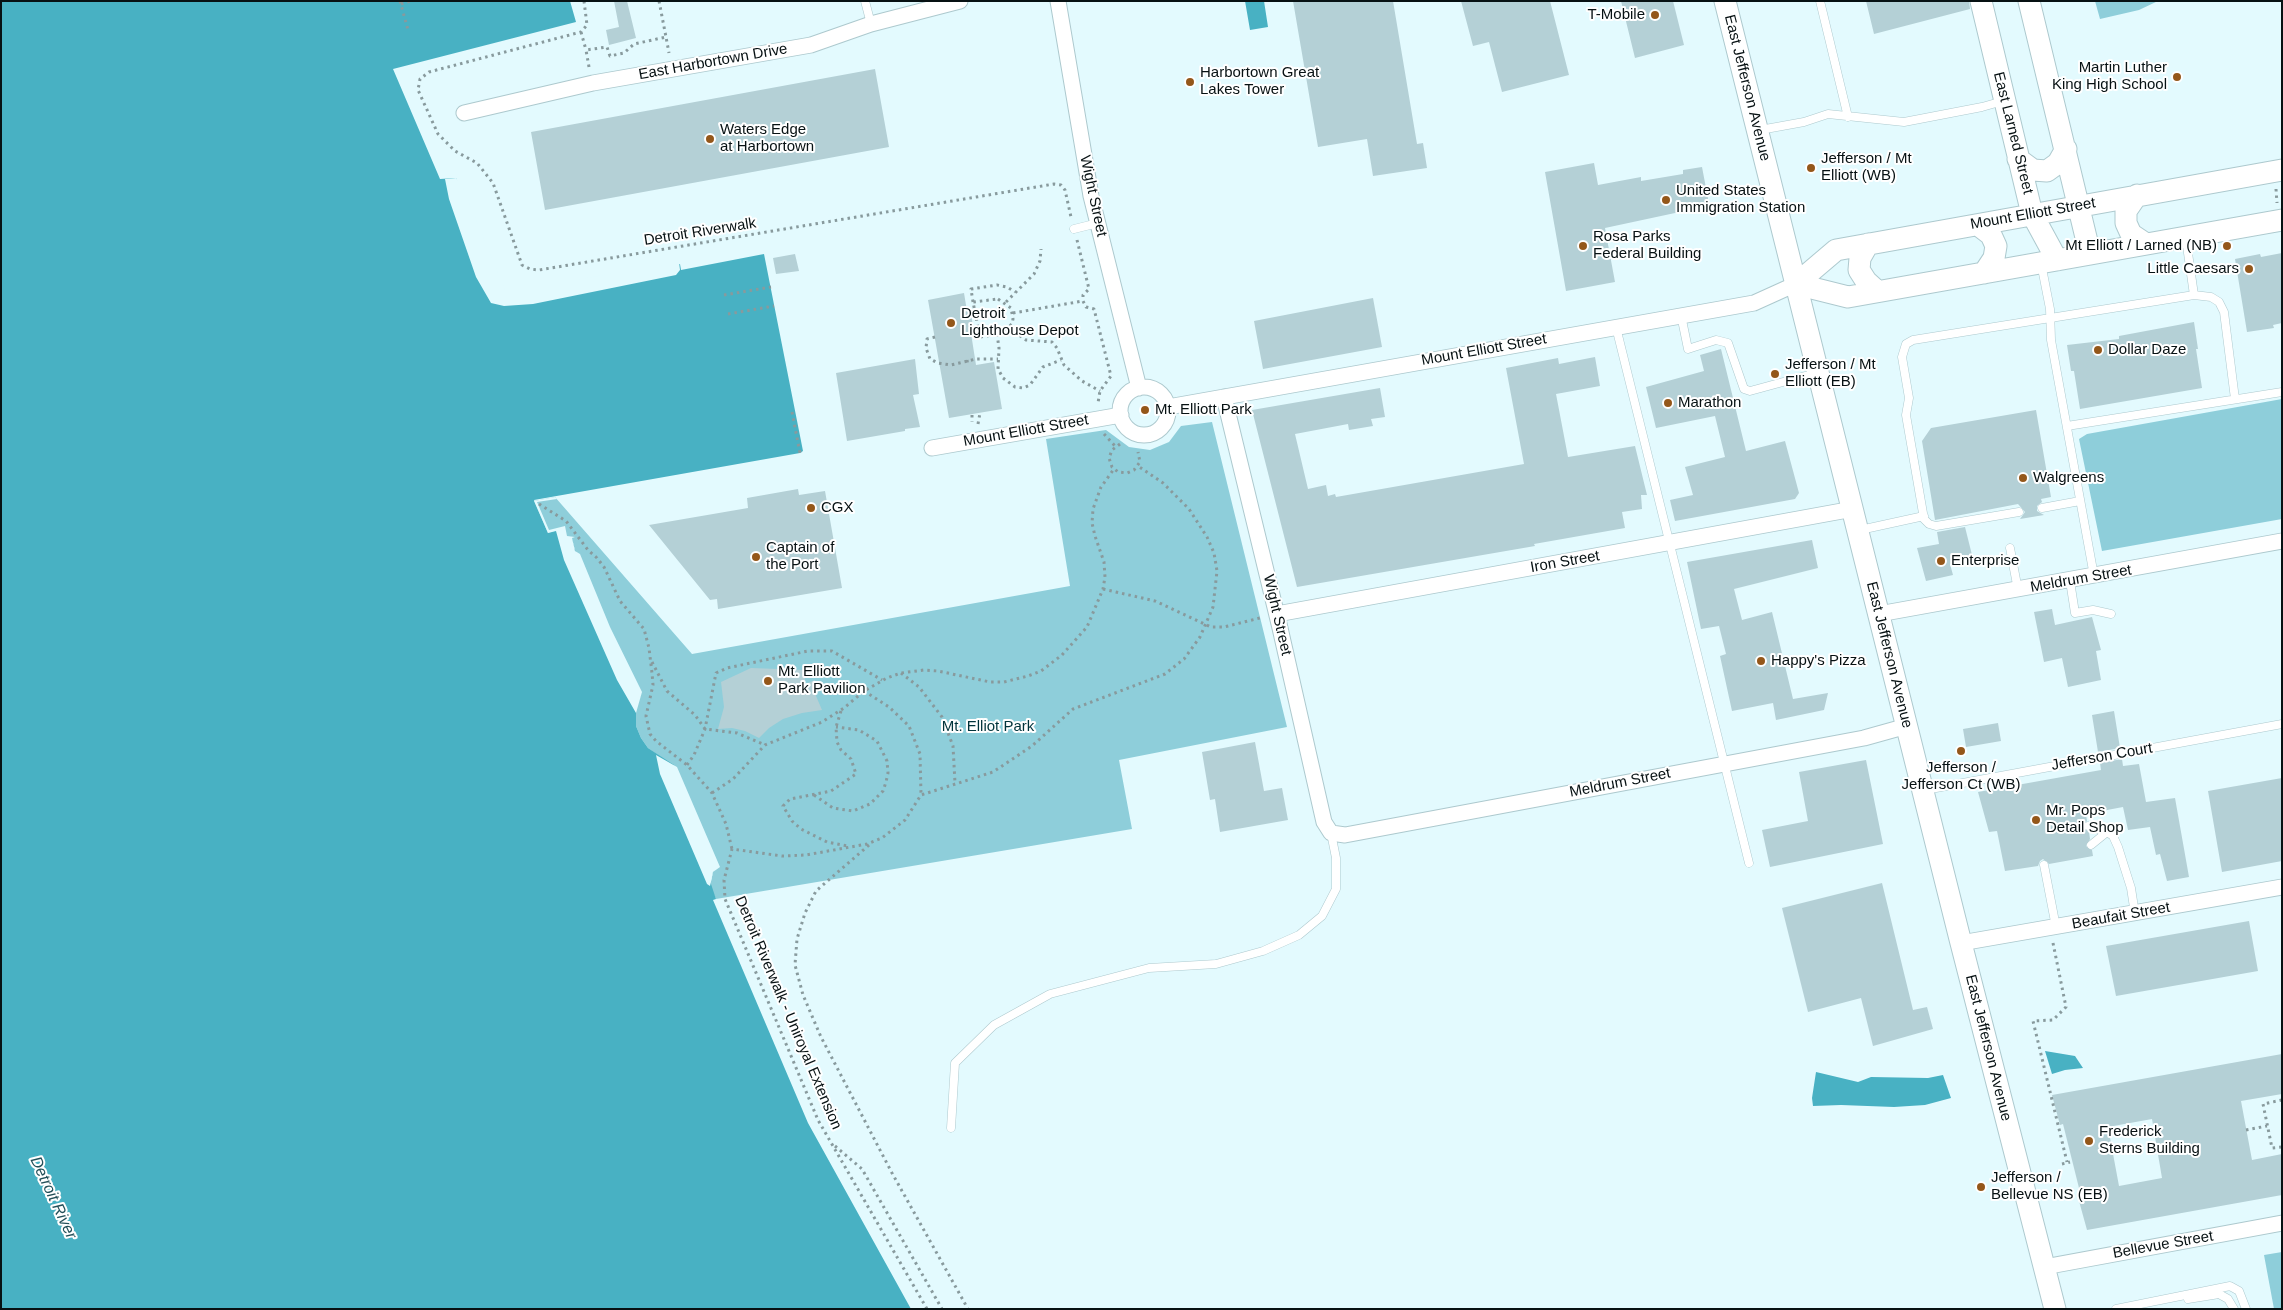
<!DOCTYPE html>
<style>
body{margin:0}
#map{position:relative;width:2283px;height:1310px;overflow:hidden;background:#e3fafe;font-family:Helvetica,sans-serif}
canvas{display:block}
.frame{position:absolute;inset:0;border:2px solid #071113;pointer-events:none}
</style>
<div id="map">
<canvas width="2283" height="1310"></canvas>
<div class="frame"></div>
</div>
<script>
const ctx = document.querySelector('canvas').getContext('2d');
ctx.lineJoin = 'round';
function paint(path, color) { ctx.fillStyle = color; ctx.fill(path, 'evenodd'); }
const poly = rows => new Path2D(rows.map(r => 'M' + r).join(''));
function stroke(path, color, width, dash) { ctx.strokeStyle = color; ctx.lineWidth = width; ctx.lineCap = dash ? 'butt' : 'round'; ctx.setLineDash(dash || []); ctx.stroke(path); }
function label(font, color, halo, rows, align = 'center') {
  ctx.font = font + ' Helvetica,sans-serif'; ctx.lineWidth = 4; ctx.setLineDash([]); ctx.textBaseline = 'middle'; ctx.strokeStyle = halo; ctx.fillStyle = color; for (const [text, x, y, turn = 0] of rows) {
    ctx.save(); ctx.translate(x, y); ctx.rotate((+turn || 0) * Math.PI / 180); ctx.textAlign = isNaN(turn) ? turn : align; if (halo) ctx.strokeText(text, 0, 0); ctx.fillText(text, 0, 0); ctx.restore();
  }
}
const green = poly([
 [2095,1,2158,1,2139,10,2100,19],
 [2282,399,2282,519,2102,551,2079,439,2087,434],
 [1212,422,1287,727,1119,760,1132,829,716,899,710,886,713,872,674,766,648,748,641,738,636,726,636,709,641,695,626,668,575,551,572,538,548,533,534,501,555,497,692,654,1070,586,1046,439,1106,430,1129,447,1150,450,1169,442,1181,426],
 [2282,1252,2282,1309,2274,1309,2264,1255]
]);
const water = poly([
 [1,1,570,1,576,22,393,69,440,179,456,178,503,292,511,294,680,264,681,270,764,254,803,451,800,453,534,500,548,533,564,528,565,539,572,538,574,548,594,595,641,695,636,709,636,726,641,738,648,748,674,765,717,868,713,872,710,881,716,899,713,900,808,1123,911,1309,1,1309],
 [1245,1,1264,1,1268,27,1250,30],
 [2045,1051,2075,1056,2083,1068,2065,1070,2052,1074],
 [1816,1072,1858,1082,1871,1077,1928,1078,1943,1075,1951,1098,1925,1105,1894,1107,1841,1105,1813,1106,1812,1098]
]);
const pier = poly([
 [456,178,463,188,505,290,511,291,679,262,680,270,676,275,533,304,504,306,491,303,476,277,449,199,445,179],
 [555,497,557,499,537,502,549,530,565,526,567,536,575,537,572,538,575,551,580,554,610,627,642,692,636,713,617,680,564,560,556,531,548,533,534,501],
 [656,755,677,767,720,867,713,872,710,886,707,884,660,774]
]);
const building = poly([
 [614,1,627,1,636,38,609,45,606,30,619,27],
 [1293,1,1393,1,1417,144,1423,143,1427,168,1373,176,1367,139,1318,147],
 [1461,1,1550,1,1569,75,1502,92,1489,42,1473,46],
 [1621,1,1673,1,1684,45,1635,58],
 [1866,1,1969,1,1970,9,1874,34],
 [875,69,889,147,545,210,531,132],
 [1594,163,1598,185,1641,177,1641,181,1683,174,1683,170,1702,167,1710,209,1690,213,1689,210,1605,228,1615,282,1566,291,1545,172],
 [2282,253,2282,323,2273,325,2274,328,2247,332,2235,259,2260,254,2261,257],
 [795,254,799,271,776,274,773,258],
 [964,293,967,311,971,310,972,320,973,327,970,327,976,365,994,362,1002,409,949,418,928,300],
 [1373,298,1382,347,1263,369,1254,321],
 [2194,322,2198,349,2196,349,2202,388,2080,409,2074,371,2071,371,2067,345,2119,339,2119,336],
 [1721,349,1746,451,1785,441,1799,493,1795,499,1675,521,1670,500,1693,495,1685,467,1725,457,1715,416,1656,428,1646,387,1704,371,1700,355],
 [1595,357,1600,386,1556,394,1568,457,1635,446,1647,495,1641,495,1642,509,1622,512,1625,528,1534,544,1535,546,1297,587,1252,410,1380,388,1385,417,1371,419,1373,426,1349,430,1348,424,1295,434,1308,489,1326,485,1328,496,1335,494,1336,497,1524,464,1506,368,1558,358,1559,364],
 [915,359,919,394,913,395,920,427,905,429,905,431,847,441,836,373],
 [2036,410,2051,497,2041,499,2042,502,2037,506,2037,511,2044,515,2020,519,2025,512,2018,504,1935,520,1922,441,1931,428],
 [798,489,799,495,825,491,842,588,718,609,717,599,710,600,649,525,748,508,747,498],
 [1965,527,1973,559,1950,564,1953,575,1926,581,1917,548,1939,544,1937,532],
 [1812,540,1818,568,1734,589,1742,620,1772,612,1793,699,1828,693,1824,710,1776,720,1773,703,1732,711,1720,656,1726,654,1719,626,1701,629,1687,562],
 [2052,609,2055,625,2092,617,2101,650,2096,651,2101,680,2068,687,2062,658,2044,662,2034,612],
 [751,668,805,670,805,684,815,680,816,696,822,710,802,713,783,719,769,728,759,738,745,731,732,728,718,729,724,707,721,682],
 [2114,711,2120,748,2098,752,2092,715],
 [1998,723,2001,741,1966,747,1963,729],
 [1255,742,1264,791,1282,788,1288,820,1220,832,1215,799,1210,800,1202,752],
 [2122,759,2123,766,2139,764,2146,802,2175,798,2189,877,2167,881,2160,854,2156,855,2150,827,2128,830,2123,807,2086,814,2087,821,2082,827,2089,832,2090,839,2086,846,2092,850,2093,856,2049,864,2043,859,2040,861,2038,866,2005,871,1997,831,1989,832,1978,792,2101,770,2100,763],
 [1866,760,1883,844,1770,867,1762,830,1808,821,1799,772],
 [2282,778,2282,861,2222,872,2208,791],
 [1882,883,1913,1010,1927,1007,1933,1029,1873,1046,1861,998,1808,1012,1782,908],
 [2249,921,2258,971,2116,996,2106,946],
 [2282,1054,2282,1094,2241,1101,2252,1160,2282,1154,2282,1195,2087,1230,2079,1201,2082,1200,2063,1124,2060,1125,2052,1095],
 [2152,1119,2162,1178,2119,1186,2108,1127]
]);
const path = poly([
 [400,1,408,30],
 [584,1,587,25,581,32,429,72,420,79,418,90,438,134,455,151,477,163,493,183,522,265,530,269,539,270,1054,184,1061,185,1065,190,1071,217],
 [659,1,666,37],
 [401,4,411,1],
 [581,32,586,50],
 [589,67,586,50,607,47,610,56,624,53,634,44,666,37,669,53],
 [2276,189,2277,203],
 [1077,240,1089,289,1083,295,1083,301,1086,307,1094,309,1111,376,1100,391,1098,403],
 [724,295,771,287],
 [998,299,1011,308,1013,319,1012,324,1000,334,980,337,973,302,998,299],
 [973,302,971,289,997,285,1007,287,1015,292],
 [1006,302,1034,274,1040,261,1041,249],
 [1013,313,1083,301],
 [728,314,774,306],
 [1009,328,1026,340,1052,342,1057,348,1064,365,1082,381,1100,391],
 [997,334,999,348,998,369,1003,378,1015,387,1023,388,1030,385,1043,367,1061,360],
 [935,337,927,339,926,348,930,359,938,363,951,365,976,359,998,359],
 [967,360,968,366],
 [792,412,800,453],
 [972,415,972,422],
 [978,424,980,413],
 [1104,434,1115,446],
 [1120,444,1112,450,1109,458,1112,467,1118,472,1127,473,1134,470,1140,462,1138,452],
 [539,504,566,521,588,550,597,558,604,567,620,601,644,629,649,648,652,673,653,685,646,716,650,734,656,741,687,765,712,793,726,824,732,849],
 [1103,589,1155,601,1211,627,1224,627,1260,618],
 [652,662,667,691,695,715,705,729,737,733,765,745],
 [901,673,919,687,942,717,953,746,955,783],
 [864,691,889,707,909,726,920,754,921,795],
 [841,711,836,727,837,742,841,750,851,759,856,774,831,791,790,799,783,806,792,821,801,829,827,842,848,846],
 [687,765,694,755,705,729,716,673,727,668,808,651,832,651,882,680],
 [712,793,733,779,765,745,822,722,844,708,864,691,887,678,901,673,924,670,938,671,990,682,1004,682,1028,676,1041,671,1062,655,1087,627,1103,589,1105,577,1104,562,1095,536,1092,523,1093,509,1101,487,1114,469],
 [814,795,833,808,853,811,870,804,883,791,886,782,888,773,887,761,877,741,859,730,836,727],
 [869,845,816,891,805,913,797,939,795,965,803,995,821,1037,892,1173,968,1309],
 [2053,943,2066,1007,2053,1020,2033,1021,2067,1162],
 [2282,1100,2263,1104,2272,1148,2282,1147],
 [2246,1130,2267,1126],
 [835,1146,862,1169,942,1309],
 [2062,1164,2070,1162],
 [927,1309,818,1120,725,899,724,880,732,849,782,856,806,855,867,844,882,838,905,820,921,795,993,772,1032,746,1073,709,1165,674,1184,659,1200,637,1213,607,1217,571,1214,553,1207,537,1189,509,1163,483,1138,466]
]);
const lane = poly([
 [865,1,871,24],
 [1820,1,1848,117],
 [1760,130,1804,122,1828,114,1904,122,1982,107,2003,101],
 [1074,229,1098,223],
 [2186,239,2194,295],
 [2041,263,2050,309,2051,340,2094,576],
 [1681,315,1688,349,1716,340,1728,343,1744,389,1750,391,1816,373],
 [1616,327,1749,863],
 [2067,426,2282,392],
 [2042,508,2080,501],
 [2019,512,1936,526,1929,524,1924,519,1906,415,1909,398,1902,357,1906,344,1913,340,2194,295,2211,297,2219,302,2224,312,2235,399],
 [1860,530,1924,516],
 [2010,548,2018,590],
 [2070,581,2075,613,2093,610,2111,614],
 [1925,790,2282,724],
 [2088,826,2107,832,2113,836,2118,847,2131,888,2135,914],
 [2091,845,2107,832],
 [2044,865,2056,927],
 [951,1128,955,1063,994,1025,1050,994,1149,968,1216,964,1263,951,1299,935,1322,916,1336,889,1336,858,1331,833],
 [2188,1299,2219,1294,2228,1299,2234,1309],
 [2116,1309,2230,1286,2239,1291,2246,1309]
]);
const street = poly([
 [1058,1,1091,196,1139,388],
 [464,113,593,83,811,45,871,24,960,1],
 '1120 411a24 24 0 1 1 48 0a24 24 0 1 1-48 0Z',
 [1224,397,1280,628,1324,822,1331,833,1345,835,1864,738,1907,726],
 [1168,407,1754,303,1796,284],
 [932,448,1121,415],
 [1277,614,1853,509],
 [1879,614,2282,541],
 [1961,943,2282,887],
 [2044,1267,2282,1223]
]);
const secondary = poly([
 [1725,1,1961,943,2055,1309],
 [1981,1,2032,214,2057,260],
 [2029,1,2090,254],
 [2018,159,2033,170,2047,171,2058,163,2066,149],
 [2137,195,2126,211,2126,223,2131,234,2146,244],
 [1978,225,1991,235,1996,246,1994,258,1984,273],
 [1868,244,1860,258,1859,270,1866,281,1877,291],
 [1796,284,1836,250,2282,170],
 [1796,284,1848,297,2282,220]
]);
const markers = [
 [1655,15,5,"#94571a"],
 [2177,77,5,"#94571a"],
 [1190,82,5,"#94571a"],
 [710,139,5,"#94571a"],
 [1811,168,5,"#94571a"],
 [1666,200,5,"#94571a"],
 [1583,246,5,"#94571a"],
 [2227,246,5,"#94571a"],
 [2249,269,5,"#94571a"],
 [951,323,5,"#94571a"],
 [2098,350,5,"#94571a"],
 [1775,374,5,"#94571a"],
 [1668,403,5,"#94571a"],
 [1145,410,5,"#94571a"],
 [2023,478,5,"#94571a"],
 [811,508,5,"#94571a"],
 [756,557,5,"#94571a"],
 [1941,561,5,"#94571a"],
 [1761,661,5,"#94571a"],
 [768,681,5,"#94571a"],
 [1961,751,5,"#94571a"],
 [2036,820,5,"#94571a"],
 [2089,1141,5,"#94571a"],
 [1981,1187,5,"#94571a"]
];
const poiNames = [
 ["T-Mobile",1645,15,"right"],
 ["Martin Luther",2167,68,"right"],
 ["King High School",2167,85,"right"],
 ["Harbortown Great",1200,73],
 ["Lakes Tower",1200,90],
 ["Waters Edge",720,130],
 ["at Harbortown",720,147],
 ["Jefferson / Mt",1821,159],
 ["Elliott (WB)",1821,176],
 ["United States",1676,191],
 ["Immigration Station",1676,208],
 ["Rosa Parks",1593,237],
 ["Federal Building",1593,254],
 ["Mt Elliott / Larned (NB)",2217,246,"right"],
 ["Little Caesars",2239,269,"right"],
 ["Detroit",961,314],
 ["Lighthouse Depot",961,331],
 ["Dollar Daze",2108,350],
 ["Jefferson / Mt",1785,365],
 ["Elliott (EB)",1785,382],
 ["Marathon",1678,403],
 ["Mt. Elliott Park",1155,410],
 ["Walgreens",2033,478],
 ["CGX",821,508],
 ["Captain of",766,548],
 ["the Port",766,565],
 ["Enterprise",1951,561],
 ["Happy's Pizza",1771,661],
 ["Mt. Elliott",778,672],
 ["Park Pavilion",778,689],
 ["Jefferson /",1961,768,"center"],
 ["Jefferson Ct (WB)",1961,785,"center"],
 ["Mr. Pops",2046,811],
 ["Detail Shop",2046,828],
 ["Frederick",2099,1132],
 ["Sterns Building",2099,1149],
 ["Jefferson /",1991,1178],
 ["Bellevue NS (EB)",1991,1195]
];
const streetNames = [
 ["East Harbortown Drive",713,62,-10],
 ["East Jefferson Avenue",1747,88,76],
 ["East Larned Street",2013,133,76],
 ["Wight Street",1093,196,78],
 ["Mount Elliott Street",2033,214,-10],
 ["Detroit Riverwalk",700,232,-9],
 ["Mount Elliott Street",1484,350,-10],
 ["Mount Elliott Street",1026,431,-10],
 ["Iron Street",1565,562,-10],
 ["Meldrum Street",2081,579,-10],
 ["Wight Street",1277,615,77],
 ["East Jefferson Avenue",1889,655,76],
 ["Jefferson Court",2102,757,-10],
 ["Meldrum Street",1620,783,-11],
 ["Beaufait Street",2121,916,-10],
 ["Detroit Riverwalk - Uniroyal Extension",788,1013,67],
 ["East Jefferson Avenue",1988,1048,76],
 ["Bellevue Street",2163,1245,-10]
];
const parkNames = [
 ["Mt. Elliot Park",988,727]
];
const waterNames = [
 ["Detroit River",53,1198,65]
];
paint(green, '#8eceda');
paint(water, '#48b1c3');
paint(pier, '#e3fafe');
paint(building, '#b4d0d6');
stroke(lane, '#adc9ce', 9);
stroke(street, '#adc9ce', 17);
stroke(secondary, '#adc9ce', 23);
stroke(path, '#889a9d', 3, [2.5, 4]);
stroke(lane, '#fff', 8);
stroke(street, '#fff', 15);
stroke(secondary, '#fff', 21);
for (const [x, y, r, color] of markers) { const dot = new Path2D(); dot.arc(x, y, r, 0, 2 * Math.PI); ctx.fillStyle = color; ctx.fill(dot); stroke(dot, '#fff', 2); }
label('15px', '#071113', '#fff', poiNames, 'left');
label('15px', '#071113', '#fff', streetNames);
label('15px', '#00333b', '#fff', parkNames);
label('italic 16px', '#235059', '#fff', waterNames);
</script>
